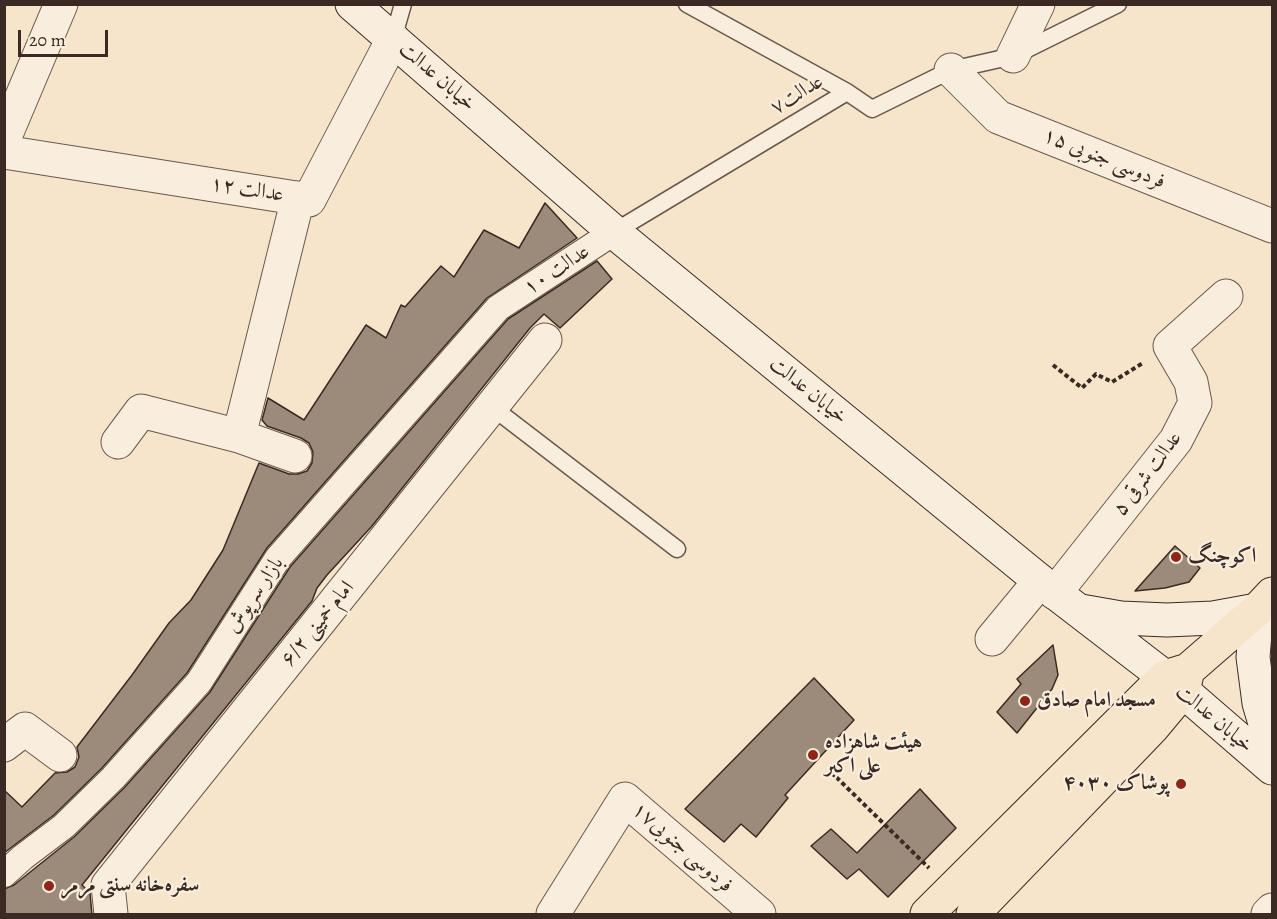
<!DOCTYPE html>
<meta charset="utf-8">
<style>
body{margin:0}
#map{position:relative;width:1277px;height:919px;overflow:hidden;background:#f6e5ca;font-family:Alegreya,serif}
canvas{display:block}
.frame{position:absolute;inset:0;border:6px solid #3a2a23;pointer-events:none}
.scale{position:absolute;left:18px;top:30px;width:90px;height:27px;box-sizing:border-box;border:3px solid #3a2a23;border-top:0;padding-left:8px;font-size:18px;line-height:21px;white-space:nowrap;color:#3a2a23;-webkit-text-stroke:4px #f9eedd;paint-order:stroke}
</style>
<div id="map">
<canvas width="1277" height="919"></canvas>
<div class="frame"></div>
<div class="scale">20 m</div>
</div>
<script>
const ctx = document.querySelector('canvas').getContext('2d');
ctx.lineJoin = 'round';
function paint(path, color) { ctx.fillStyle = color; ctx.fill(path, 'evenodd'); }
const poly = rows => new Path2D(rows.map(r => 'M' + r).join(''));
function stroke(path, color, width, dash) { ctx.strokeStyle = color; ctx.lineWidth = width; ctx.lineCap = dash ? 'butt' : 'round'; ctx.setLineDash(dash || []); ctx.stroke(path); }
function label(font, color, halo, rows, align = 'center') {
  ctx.font = font + ' Alegreya,Amiri,serif'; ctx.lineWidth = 4.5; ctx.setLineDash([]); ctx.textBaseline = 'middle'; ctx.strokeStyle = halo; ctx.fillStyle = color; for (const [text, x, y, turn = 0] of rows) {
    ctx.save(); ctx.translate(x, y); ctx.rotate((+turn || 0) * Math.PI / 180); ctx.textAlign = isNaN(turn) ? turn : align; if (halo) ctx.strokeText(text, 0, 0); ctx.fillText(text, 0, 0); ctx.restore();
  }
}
const building = poly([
 [545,203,577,238,487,298,267,548,187,673,102,768,54,815,4,853,4,790,22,807,55,773,67,772,75,767,79,757,77,747,132,675,169,623,191,600,223,550,259,463,289,474,298,474,307,471,312,463,313,452,309,443,301,438,267,426,262,420,268,398,304,420,366,325,386,338,401,305,405,307,441,266,454,277,484,230,519,248,545,203],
 [597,261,612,279,560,328,544,314,530,328,372,526,327,575,317,588,312,601,82,885,90,893,92,915,4,915,4,889,14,885,74,837,124,788,210,692,290,567,508,319,597,261],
 [1175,546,1200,568,1189,582,1165,588,1135,591,1175,546],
 [1053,645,1058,675,1052,689,1017,733,997,712,1021,684,1017,679,1053,645],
 [814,678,854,720,785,795,788,798,756,837,741,824,724,842,685,809,814,678],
 [920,789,956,828,888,897,859,869,847,879,811,846,831,829,857,853,920,789]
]);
const path = poly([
 [1053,365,1082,388,1096,374,1112,382,1143,363],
 [831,772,929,868]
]);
const service = poly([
 [687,4,847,92],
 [393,39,403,4],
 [614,232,847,92,872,109,951,70,1013,56,1118,4],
 [492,407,677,549]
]);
const pedestrian = poly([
 [4,874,23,857,64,826,113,778,199,682,278,558,498,308,614,232]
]);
const minor = poly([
 [1013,56,1038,4],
 [951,70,998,117,1272,226],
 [4,139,61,4],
 [4,152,309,200,393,39],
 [239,436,295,456],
 [118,442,141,411,239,436,298,198],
 [1055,593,1176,440,1195,403,1191,382,1170,346,1226,296],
 [992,639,1040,581],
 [4,745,25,729,60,755],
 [111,914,108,885,545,340],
 [553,914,625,799,759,914],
 [1268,914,1272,910]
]);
const secondary = poly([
 [352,4,614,232,1040,581,1183,691,1272,768],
 [1081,611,1121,618,1167,620,1213,618,1257,610,1253,657,1259,703,1272,747]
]);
const primary = poly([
 [927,914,1165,677,1188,670,1257,610,1272,594],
 [973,914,1153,727,1183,691,1188,670]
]);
const markers = [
 [1176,557,6,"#8f2418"],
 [1025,701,6,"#8f2418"],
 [813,755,6,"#8f2418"],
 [1181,784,6,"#8f2418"],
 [49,886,6,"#8f2418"]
];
const streetNames = [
 ["خیابان عدالت",437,77,41],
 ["عدالت۷",797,95,-31],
 ["فردوسی جنوبی ۱۵",1104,159,22],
 ["عدالت ۱۲",247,190,9],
 ["عدالت ۱۰",557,270,-33],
 ["خیابان عدالت",808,391,39],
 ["عدالت شرقی ۵",1148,474,-53],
 ["بازار سرپوش",255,595,-56],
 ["امام خمینی ۶/۲",318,624,-51],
 ["خیابان عدالت",1214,719,40],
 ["فردوسی جنوبی۱۷",682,848,41]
];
const poiNames = [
 ["اکوچنگ",1188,557],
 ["مسجد امام صادق",1037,701],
 ["هیئت شاهزاده",825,743],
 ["علی اکبر",825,767],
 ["پوشاک ۴۰۳۰",1169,784,"right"],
 ["سفره‌خانه سنتی مرمر",61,886]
];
paint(building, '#9c8b7a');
stroke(building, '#3a2a23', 1.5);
stroke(service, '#69594d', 19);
stroke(pedestrian, '#69594d', 28);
stroke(minor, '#69594d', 35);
stroke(secondary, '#3a2a23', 35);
stroke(primary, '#3a2a23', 35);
stroke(path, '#3a2a23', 4, [4.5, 3]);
stroke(service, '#f9eedd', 16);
stroke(pedestrian, '#f9eedd', 26);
stroke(minor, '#f9eedd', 33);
stroke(secondary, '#f9eedd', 33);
stroke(primary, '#f6e5ca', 33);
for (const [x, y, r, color] of markers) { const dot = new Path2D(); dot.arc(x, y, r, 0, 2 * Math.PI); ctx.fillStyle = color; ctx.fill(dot); stroke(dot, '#f9eedd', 2); }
label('21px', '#3a2a23', '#f9eedd', streetNames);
label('bold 21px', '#3a2a23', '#f9eedd', poiNames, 'left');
</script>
